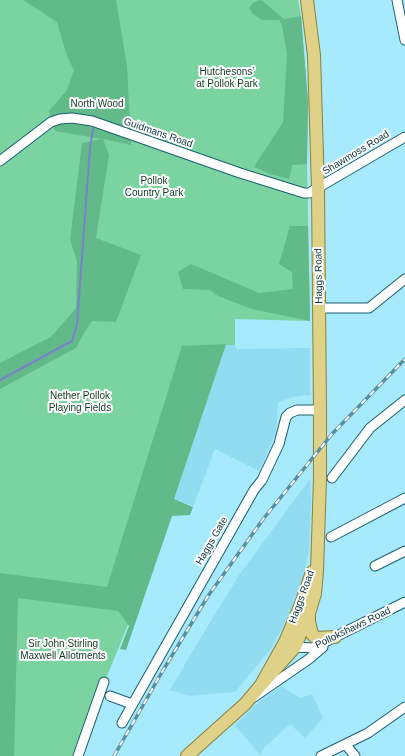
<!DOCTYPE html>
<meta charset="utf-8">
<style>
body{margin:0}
canvas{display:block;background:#a7e9fd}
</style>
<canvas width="405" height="756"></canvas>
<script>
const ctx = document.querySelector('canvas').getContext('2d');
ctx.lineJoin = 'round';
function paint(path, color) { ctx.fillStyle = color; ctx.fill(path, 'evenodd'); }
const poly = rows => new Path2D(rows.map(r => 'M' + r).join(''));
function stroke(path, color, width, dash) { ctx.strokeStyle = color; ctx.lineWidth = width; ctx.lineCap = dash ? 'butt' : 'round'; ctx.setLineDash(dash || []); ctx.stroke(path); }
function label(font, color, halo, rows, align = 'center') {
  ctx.font = font + ' Helvetica,sans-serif'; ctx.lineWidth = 4; ctx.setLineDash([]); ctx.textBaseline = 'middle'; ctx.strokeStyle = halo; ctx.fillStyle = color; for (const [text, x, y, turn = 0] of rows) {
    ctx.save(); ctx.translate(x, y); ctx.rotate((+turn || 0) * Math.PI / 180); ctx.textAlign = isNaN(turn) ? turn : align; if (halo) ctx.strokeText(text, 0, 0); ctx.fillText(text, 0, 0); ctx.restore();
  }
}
const built = poly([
 [226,345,235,345,236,349,310,348,310,395,293,397,278,402,276,433,259,471,215,449,193,507,191,505,174,499],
 [310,479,311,499,309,550,302,584,293,607,270,650,235,692,189,696,170,690,195,647,239,575],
 [281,686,300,698,312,694,323,718,305,738,290,724,263,749,260,755,235,725,257,704]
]);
const green = poly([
 [0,0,298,0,301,16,308,102,307,164,310,321,235,319,235,345,226,345,146,581,98,698,79,756,0,756]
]);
const forest = poly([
 [23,0,116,0,127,66,131,145,103,139,109,155,96,238,141,255,116,322,92,321,84,333,76,348,0,389,0,363,51,337,76,308,77,261,70,240,82,143,102,139,55,131,49,111,67,90,74,70,67,56,57,22],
 [261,0,284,19,301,16,308,102,307,164,292,165,289,179,270,174,254,167,283,122,287,55,282,25,279,20,262,20,253,14,249,8,254,2],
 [290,226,308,226,310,321,252,309,218,296,210,290,183,289,178,272,191,264,259,293,293,289,292,272,279,264],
 [226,344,174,499,193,507,190,515,172,516,126,650,120,649,129,626,118,611,18,598,14,756,0,756,0,573,107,587,182,346]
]);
const stream = poly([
 [0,380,72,341,77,325,90,148,93,129]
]);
const minor = poly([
 [397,0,405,40],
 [0,161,51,122,60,119,72,118,92,121,240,173,304,193,309,193,405,137],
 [319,308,369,308,405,279],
 [332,478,370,428,405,400],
 [331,537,405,498],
 [375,566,405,551],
 [290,645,295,647,313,648,405,602],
 [110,696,132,704],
 [254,697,309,659,323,647],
 [122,723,254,490,262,480,279,444,286,417,290,413,297,410,320,410],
 [346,745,355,756],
 [78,756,104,682],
 [321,756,368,733,405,707]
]);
const major = poly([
 [309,615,309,622,312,634,316,638,335,637],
 [261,685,295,647,310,610,315,594,317,571,320,479,320,410,318,189,314,55,307,0],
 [187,756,245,704,261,685,285,642,301,604,312,572]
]);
const rail = poly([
 [114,756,162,672,208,596,264,518,332,434,405,359]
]);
const parkNames = [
 ["Hutchesons’",227,72],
 ["at Pollok Park",227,84],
 ["North Wood",97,104],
 ["Pollok",154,181],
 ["Country Park",154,193],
 ["Nether Pollok",80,396],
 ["Playing Fields",80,408],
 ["Sir John Stirling",63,644],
 ["Maxwell Allotments",63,656]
];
const streetNames = [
 ["Guidmans Road",158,133,19],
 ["Shawmoss Road",356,153,-31],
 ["Haggs Road",319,276,-91],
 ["Haggs Gate",212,541,-60],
 ["Haggs Road",302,597,-70],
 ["Pollokshaws Road",353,628,-26]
];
paint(built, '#92dcf1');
paint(green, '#7bd3a2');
paint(forest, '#62b98a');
stroke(stream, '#7a82cc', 2);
stroke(minor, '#1a5f70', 11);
stroke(major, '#868439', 14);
stroke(minor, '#fff', 9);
stroke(major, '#dfd188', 12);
stroke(rail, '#5b8f9e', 3.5);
stroke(rail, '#fefefe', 2, [6]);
label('10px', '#133925', '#fefefe', parkNames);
label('10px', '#0a303a', '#fefefe', streetNames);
</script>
